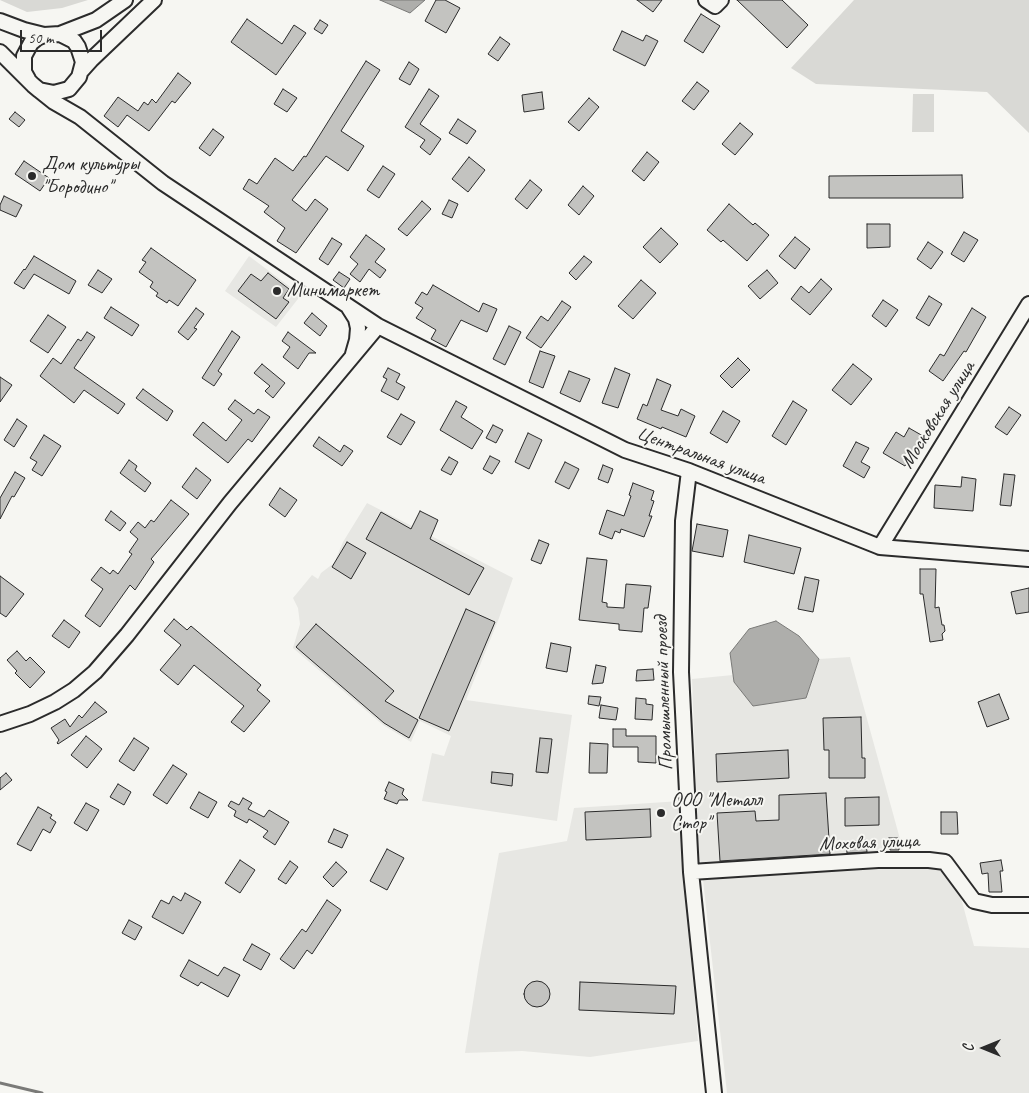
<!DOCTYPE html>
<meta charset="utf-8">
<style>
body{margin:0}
#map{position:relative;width:1029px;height:1093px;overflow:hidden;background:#f6f6f2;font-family:Caveat,sans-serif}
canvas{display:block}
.north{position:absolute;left:959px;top:1023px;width:50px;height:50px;-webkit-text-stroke:4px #f6f6f2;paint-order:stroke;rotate:270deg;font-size:14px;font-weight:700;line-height:20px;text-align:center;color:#2b2b2b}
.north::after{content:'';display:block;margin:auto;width:18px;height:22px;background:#2b2b2b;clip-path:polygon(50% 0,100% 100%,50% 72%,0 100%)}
.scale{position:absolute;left:20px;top:30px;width:82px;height:22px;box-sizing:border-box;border:2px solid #2b2b2b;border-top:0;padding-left:6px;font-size:15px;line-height:18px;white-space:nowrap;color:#2b2b2b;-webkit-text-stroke:4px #f6f6f2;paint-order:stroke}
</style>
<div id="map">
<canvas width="1029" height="1093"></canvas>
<div class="north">С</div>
<div class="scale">50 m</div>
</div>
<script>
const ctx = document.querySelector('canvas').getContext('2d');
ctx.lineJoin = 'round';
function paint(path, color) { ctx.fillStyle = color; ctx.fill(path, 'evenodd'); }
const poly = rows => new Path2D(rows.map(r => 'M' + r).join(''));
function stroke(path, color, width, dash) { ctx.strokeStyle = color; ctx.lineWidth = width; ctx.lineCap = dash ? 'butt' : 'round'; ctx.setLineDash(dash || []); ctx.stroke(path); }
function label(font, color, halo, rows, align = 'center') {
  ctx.font = font + ' Caveat,sans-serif'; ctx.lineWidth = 4; ctx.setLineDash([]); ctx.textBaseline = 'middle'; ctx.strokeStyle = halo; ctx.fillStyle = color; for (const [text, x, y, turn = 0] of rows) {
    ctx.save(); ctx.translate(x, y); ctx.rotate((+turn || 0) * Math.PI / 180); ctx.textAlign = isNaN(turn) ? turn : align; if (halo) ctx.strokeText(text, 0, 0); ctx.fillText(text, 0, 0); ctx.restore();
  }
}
const built = poly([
 [249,256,301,295,276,327,225,291],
 [367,503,513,578,499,618,466,700,572,715,557,821,422,801,432,753,444,756,451,736,420,721,411,742,383,725,293,648,300,624,298,608,293,598,312,575,318,579,321,573,334,563,343,542],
 [850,657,903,850,705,866,699,860,692,679,733,675,734,682,806,698,819,659],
 [681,801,698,1041,590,1057,522,1051,465,1053,479,964,499,853,567,841,574,808],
 [914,865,945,870,961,898,974,946,1029,948,1029,1093,727,1093,703,880,869,867]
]);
const green = poly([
 [0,0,88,0,62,8,27,12],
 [854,0,1029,0,1029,133,987,92,816,84,791,68],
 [913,94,934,94,934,132,912,132]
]);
const water = poly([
 [380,0,425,0,410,13,380,0],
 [776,621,799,636,819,659,806,698,753,706,734,682,730,653,749,629,776,621]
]);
const stream = poly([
 [0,1083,42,1093]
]);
const building = poly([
 [436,0,445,0,460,8,446,33,425,21,436,0],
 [637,0,662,0,653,12,637,0],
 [737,0,782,0,808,25,787,48,737,0],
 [701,14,720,26,703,53,684,41,701,14],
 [247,19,282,44,294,25,306,33,276,75,231,42,247,19],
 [320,20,328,25,322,34,314,29,320,20],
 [622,31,643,41,646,35,658,41,645,66,613,50,622,31],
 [500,37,510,44,498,61,488,54,500,37],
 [366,61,380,70,341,131,364,146,348,171,326,156,292,200,306,211,315,199,328,209,296,253,277,241,285,228,264,212,269,206,243,189,249,179,257,184,275,158,293,171,304,156,306,157,366,61],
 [409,62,419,69,410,85,399,79,409,62],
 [178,73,191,83,175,103,172,101,149,131,127,115,118,127,104,116,118,97,138,111,144,102,148,105,152,99,156,103,178,73],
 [697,82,709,91,694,110,682,101,697,82],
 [283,89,297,98,287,112,274,104,283,89],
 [429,89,439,96,420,124,441,139,430,155,420,147,425,140,405,127,429,89],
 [542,92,544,109,524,112,522,95,542,92],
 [589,98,599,107,579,131,568,122,589,98],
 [15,112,25,120,19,127,9,119,15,112],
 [458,119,476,131,467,144,449,133,458,119],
 [740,123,753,134,735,155,722,144,740,123],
 [213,129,224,137,210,156,199,148,213,129],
 [647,152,659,162,644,181,632,171,647,152],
 [469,157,485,170,468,192,452,179,469,157],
 [24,161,49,178,40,191,15,174,24,161],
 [383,166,395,174,379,198,367,190,383,166],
 [962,175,963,198,829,198,829,176,962,175],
 [530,180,542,190,527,209,515,199,530,180],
 [583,186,594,196,579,215,568,205,583,186],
 [4,196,22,205,16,217,0,210,0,205,4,196],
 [449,200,458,204,452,218,442,214,449,200],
 [422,201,431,209,407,236,398,229,422,201],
 [729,204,753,225,755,223,769,235,747,261,723,240,721,242,707,230,729,204],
 [867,224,890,224,890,247,867,248,867,224],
 [661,228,678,244,660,263,643,247,661,228],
 [964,232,978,240,964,262,951,254,964,232],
 [366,235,385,249,375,262,386,270,380,278,369,269,360,282,350,274,358,264,350,257,366,235],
 [795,237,810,249,795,269,779,256,795,237],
 [332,238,342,244,328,265,319,259,332,238],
 [928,242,943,252,931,269,917,259,928,242],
 [151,248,196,280,178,306,169,300,167,303,156,296,158,293,150,287,153,282,139,272,146,262,142,260,151,248],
 [34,256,76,281,69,294,34,274,24,289,14,283,24,269,25,270,34,256],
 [584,256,592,262,576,280,569,273,584,256],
 [98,270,112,279,102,293,88,285,98,270],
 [767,270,778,283,760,299,748,286,767,270],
 [339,272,350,279,344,288,333,280,339,272],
 [268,273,289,289,283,298,289,302,276,319,238,291,251,274,261,281,268,273],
 [821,279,832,289,810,315,791,299,801,286,809,293,821,279],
 [641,280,656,293,633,319,618,306,641,280],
 [433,285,479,312,483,303,497,309,487,332,461,320,446,347,431,339,436,330,416,318,423,308,415,303,422,292,427,295,433,285],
 [929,296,942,304,929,326,916,318,929,296],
 [883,300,898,310,886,327,872,316,883,300],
 [562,301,571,307,541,348,526,338,541,316,548,321,562,301],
 [111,307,139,325,132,336,104,318,111,307],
 [196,308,204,314,194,328,197,329,188,340,178,332,196,308],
 [972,308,986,317,966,352,964,351,943,381,929,371,940,354,944,356,972,308],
 [312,313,327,326,320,336,304,323,312,313],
 [48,315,66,327,48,353,30,341,48,315],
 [509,326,521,332,505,365,493,359,509,326],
 [232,331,240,337,218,371,222,374,214,386,202,378,232,331],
 [87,332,95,337,74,368,125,404,118,414,84,390,74,403,40,376,53,358,61,364,78,339,81,341,87,332],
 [288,332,316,353,309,353,298,369,283,357,290,347,282,341,288,332],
 [540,351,555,356,543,388,529,382,540,351],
 [738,358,750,370,732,388,720,376,738,358],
 [262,364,285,383,273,398,265,391,270,386,254,373,262,364],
 [853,364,872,379,851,405,832,390,853,364],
 [388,368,400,374,396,382,405,387,398,400,381,391,387,379,383,377,388,368],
 [615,368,630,374,618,408,602,403,615,368],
 [569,371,590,379,580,402,560,393,569,371],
 [0,377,12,385,0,402,0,377],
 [657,379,671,385,661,410,678,416,681,409,695,416,686,437,662,427,661,429,637,419,643,404,647,406,657,379],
 [143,389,173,411,167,421,136,398,143,389],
 [235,400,254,414,258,409,270,417,252,442,248,439,228,463,193,435,203,422,226,441,242,420,228,409,235,400],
 [456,401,467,407,461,417,483,431,472,449,440,430,456,401],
 [793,401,807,410,786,445,772,436,793,401],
 [1009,407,1021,415,1007,435,995,427,1009,407],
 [723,411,740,421,727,443,710,433,723,411],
 [401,414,415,422,401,445,387,437,401,414],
 [17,419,27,426,14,447,4,440,17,419],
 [493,425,503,430,496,443,486,438,493,425],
 [909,428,923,436,905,466,883,453,896,432,904,437,909,428],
 [528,433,542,440,529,469,515,462,528,433],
 [44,435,61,446,42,476,32,470,37,462,30,458,44,435],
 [319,437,340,452,344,445,353,451,342,466,313,446,319,437],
 [856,442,869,448,861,462,870,467,864,478,843,466,856,442],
 [490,456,500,461,492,474,483,469,490,456],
 [449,457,458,462,451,475,441,470,449,457],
 [129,460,137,466,135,470,151,483,145,492,120,473,129,460],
 [565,462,579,469,569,489,555,482,565,462],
 [603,465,613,469,608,483,598,479,603,465],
 [196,468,211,480,197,499,182,487,196,468],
 [15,472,25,478,14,497,12,496,0,519,0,498,15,472],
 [1004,474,1015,475,1011,506,1000,505,1004,474],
 [962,477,976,479,973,511,934,508,935,485,961,487,962,477],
 [633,483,654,491,651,500,654,501,649,516,652,516,644,537,621,529,620,533,615,531,612,539,599,534,607,510,624,516,631,496,629,495,633,483],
 [280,488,297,500,285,517,269,505,280,488],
 [171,500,189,514,151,559,154,562,135,590,130,585,100,627,85,616,103,589,91,580,101,567,110,574,113,570,118,574,132,554,129,552,138,539,130,532,138,522,145,528,151,520,154,522,171,500],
 [111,511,126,523,120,531,105,520,111,511],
 [420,511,438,520,430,539,484,568,469,595,366,539,381,512,411,529,420,511],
 [697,524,728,530,723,557,692,551,697,524],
 [749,535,801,548,794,574,744,562,749,535],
 [539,540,549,544,541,564,531,560,539,540],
 [347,542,366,553,351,579,332,567,347,542],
 [587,558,607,560,602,602,607,603,607,607,624,608,626,584,651,586,648,608,644,608,642,632,619,630,619,624,579,620,587,558],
 [920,569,936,569,935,608,939,607,942,625,944,625,945,631,942,634,943,640,930,642,923,594,920,594,920,569],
 [0,576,24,594,6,617,0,613,0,576],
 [805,577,819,580,813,612,798,609,805,577],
 [1029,588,1029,612,1016,614,1011,592,1029,588],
 [466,609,495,622,449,731,419,718,466,609],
 [174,619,187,630,191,626,261,685,257,690,270,701,244,732,231,722,244,706,194,665,178,685,160,670,181,645,164,631,174,619],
 [64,620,80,632,69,648,52,636,64,620],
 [316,624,394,691,385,701,418,720,409,738,384,723,296,647,316,624],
 [551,643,571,647,567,672,546,668,551,643],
 [17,651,26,661,30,657,45,672,30,688,15,673,17,671,7,660,17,651],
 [596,665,606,667,603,683,592,684,596,665],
 [653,669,654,680,636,681,637,670,653,669],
 [999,694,1009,719,987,727,978,702,999,694],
 [589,696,601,697,599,706,588,704,589,696],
 [636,698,646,699,646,704,653,705,652,720,635,719,636,698],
 [95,702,107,712,58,744,57,743,59,740,51,728,65,719,70,727,79,715,82,718,95,702],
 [601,705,618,708,616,720,599,718,601,705],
 [861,717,862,758,865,758,865,778,829,778,829,750,824,750,823,718,861,717],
 [613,729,626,729,626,736,656,736,656,763,638,762,638,747,613,747,613,729],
 [86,736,102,749,87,768,71,755,86,736],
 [134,738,149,748,134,771,119,761,134,738],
 [540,738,552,739,548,773,536,772,540,738],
 [590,743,608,744,607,773,589,773,590,743],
 [788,750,789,778,717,782,716,754,788,750],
 [173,765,187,774,167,804,153,795,173,765],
 [492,772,513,774,512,786,491,783,492,772],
 [6,773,12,780,0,790,0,778,6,773],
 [389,782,404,789,402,794,408,800,399,800,397,804,384,799,387,792,385,791,389,782],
 [118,784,131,792,124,805,110,797,118,784],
 [199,792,217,802,208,818,190,808,199,792],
 [826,793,830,854,720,861,717,813,755,811,756,821,779,820,779,795,826,793],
 [879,797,879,825,845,826,845,798,879,797],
 [243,798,252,803,248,809,264,817,269,810,289,822,275,845,263,837,268,831,249,819,247,823,234,816,236,811,228,806,231,801,239,805,243,798],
 [86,803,99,810,87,831,74,823,86,803],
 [38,807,52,815,50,818,56,822,50,833,43,829,31,851,17,844,38,807],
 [650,809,651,837,586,840,585,812,650,809],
 [941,812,957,812,958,834,941,834,941,812],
 [334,829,348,835,342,848,328,842,334,829],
 [889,838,898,838,899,850,890,850,889,838],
 [866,840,867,852,847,853,846,842,866,840],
 [387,849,404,858,387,890,370,881,387,849],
 [240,860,255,870,240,893,225,883,240,860],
 [1001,860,1003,871,1000,871,1002,892,989,892,988,873,982,874,980,863,1001,860],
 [290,861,298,867,286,884,278,879,290,861],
 [336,862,347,872,333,887,323,877,336,862],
 [185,893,201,902,183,934,152,917,161,900,169,904,173,896,181,901,185,893],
 [327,900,341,910,312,954,307,950,294,969,280,959,302,929,306,932,327,900],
 [129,920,142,927,135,940,122,933,129,920],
 [252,944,270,954,261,970,243,960,252,944],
 [189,960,218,976,224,967,240,975,228,997,201,982,198,986,180,976,189,960],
 '524 994a13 13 0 1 1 26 0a13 13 0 1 1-26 0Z',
 [580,982,676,986,674,1014,579,1010,580,982]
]);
const minor = poly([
 [706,0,715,6,721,0],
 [0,21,24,30,44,35],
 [60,34,96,20,125,0],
 [0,52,33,85,39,90,54,93,69,89,79,77,83,62,78,47,74,41,60,34,44,35,37,38,31,43,24,56,24,72,28,79],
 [82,70,91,60,154,0],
 [39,90,54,102,80,117,163,183,378,326,625,450,689,471,880,547,1029,559],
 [349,308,356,319,358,328,357,340,353,354],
 [689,471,683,521,681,672,691,872,714,1093],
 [880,547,1029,304],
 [0,724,30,714,55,702,74,690,95,672,127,635,230,503,378,326],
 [691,872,878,860,929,860,945,862,974,901,992,905,1029,905]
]);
const markers = [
 [32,176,5,"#2b2b2b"],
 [277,291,5,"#2b2b2b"],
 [661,813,5,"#2b2b2b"]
];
const poiNames = [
 ["Дом культуры",42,165],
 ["\"Бородино\"",42,188],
 ["Минимаркет",287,291],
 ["ООО \"Металл",671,801],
 ["Стор\"",671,824]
];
const streetNames = [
 ["Московская улица",938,415,-58],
 ["Центральная улица",701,456,20],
 ["Промышленный проезд",664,693,-92],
 ["Моховая улица",869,843,-2]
];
paint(built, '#e7e7e3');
paint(green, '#d9d9d5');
paint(water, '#aeaeab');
stroke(water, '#7a7a78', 1);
stroke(stream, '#7a7a78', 3);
paint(building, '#c3c3c0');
stroke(building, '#2b2b2b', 1);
stroke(minor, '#2b2b2b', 18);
stroke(minor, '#f6f6f2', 14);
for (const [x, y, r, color] of markers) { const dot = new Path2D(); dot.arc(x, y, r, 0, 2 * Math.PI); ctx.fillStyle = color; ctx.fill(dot); stroke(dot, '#f6f6f2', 2); }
label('20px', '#2b2b2b', '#f6f6f2', poiNames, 'left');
label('20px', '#2b2b2b', '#f6f6f2', streetNames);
</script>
